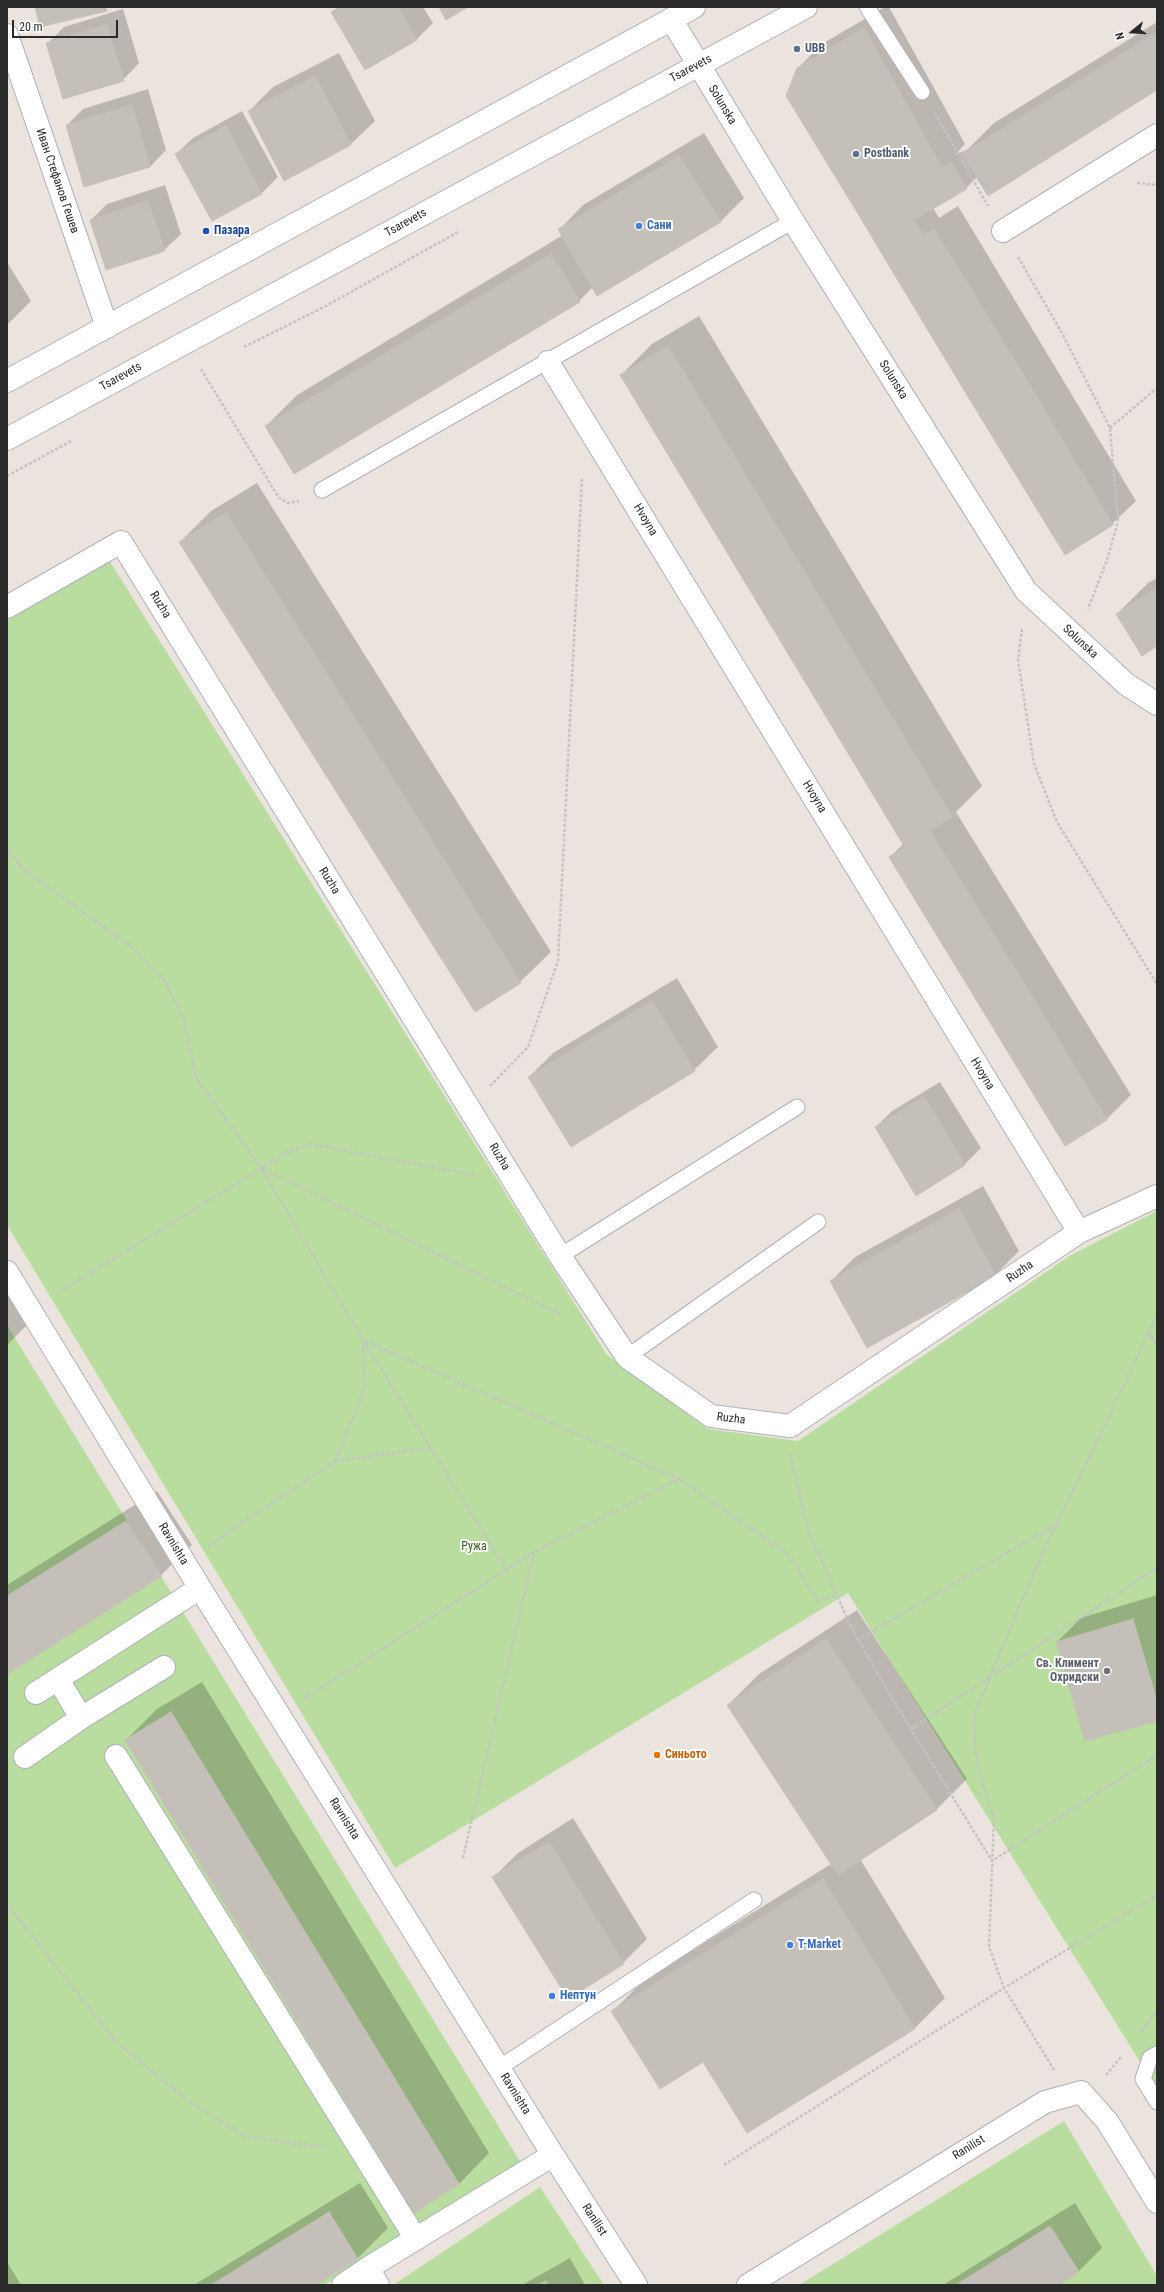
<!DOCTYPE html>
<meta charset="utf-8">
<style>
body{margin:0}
#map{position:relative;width:1164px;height:2292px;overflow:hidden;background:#ebe4de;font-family:"Roboto Condensed",sans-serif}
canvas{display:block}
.frame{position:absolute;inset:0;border:8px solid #2a2a2a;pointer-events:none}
.north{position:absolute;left:1112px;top:12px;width:40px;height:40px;-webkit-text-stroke:3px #fff;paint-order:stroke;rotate:252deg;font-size:11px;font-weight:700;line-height:16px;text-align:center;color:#2a2a2a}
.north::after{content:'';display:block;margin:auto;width:14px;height:18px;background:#2a2a2a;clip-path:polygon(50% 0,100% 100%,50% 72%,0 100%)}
.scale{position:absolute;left:12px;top:20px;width:106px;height:18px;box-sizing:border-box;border:2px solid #2a2a2a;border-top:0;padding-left:5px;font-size:12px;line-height:14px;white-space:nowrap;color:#2a2a2a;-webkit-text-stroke:3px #fff;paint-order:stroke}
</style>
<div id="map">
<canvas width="1164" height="2292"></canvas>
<div class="frame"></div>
<div class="north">N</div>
<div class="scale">20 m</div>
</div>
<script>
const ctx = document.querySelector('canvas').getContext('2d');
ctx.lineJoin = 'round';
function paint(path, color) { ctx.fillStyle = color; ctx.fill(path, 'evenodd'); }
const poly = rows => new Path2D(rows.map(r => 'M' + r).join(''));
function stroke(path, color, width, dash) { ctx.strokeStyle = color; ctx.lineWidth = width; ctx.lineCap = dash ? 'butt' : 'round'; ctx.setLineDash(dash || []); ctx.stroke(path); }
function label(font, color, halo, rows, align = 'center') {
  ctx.font = font + ' "Roboto Condensed",sans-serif'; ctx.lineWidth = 4; ctx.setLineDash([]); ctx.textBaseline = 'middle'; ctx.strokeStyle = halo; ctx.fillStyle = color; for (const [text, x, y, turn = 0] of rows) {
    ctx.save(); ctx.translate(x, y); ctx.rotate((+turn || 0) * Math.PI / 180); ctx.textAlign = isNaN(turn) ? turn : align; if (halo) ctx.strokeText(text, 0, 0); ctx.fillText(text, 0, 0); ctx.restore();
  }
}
const green = poly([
 [109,560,607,1355,708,1429,798,1441,1071,1255,1157,1211,1157,2089,848,1593,395,1868,7,1225,7,621],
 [7,1325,521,2163,324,2285,7,2285],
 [1064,2121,1157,2276,1157,2285,799,2285],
 [540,2187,604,2285,393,2285]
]);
const shadow = poly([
 [338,7,423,7,433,23,417,39,366,69,332,12],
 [885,7,889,7,965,144,955,155,968,149,994,123,1157,22,1157,89,977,177,966,188,933,208,939,218,958,206,1136,501,1112,524,861,217,864,214,798,68,822,44],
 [123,9,139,63,123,80,47,44,64,27],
 [339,53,375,121,351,144,284,179,249,111,273,87],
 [148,89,166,150,150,167,67,125,83,109],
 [242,111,278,177,262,193,212,220,176,154,193,138],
 [704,133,744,198,720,222,593,287,579,301,266,426,297,395,563,235,560,229,583,205],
 [165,185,181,234,164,250,91,220,107,204],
 [7,262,31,301,7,325],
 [699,316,982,786,956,812,1131,1095,1107,1119,1065,1145,890,857,904,843,621,375,652,344],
 [257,483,551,952,520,982,180,542,211,511],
 [1157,578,1157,645,1117,614,1148,583],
 [677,978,718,1047,694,1070,529,1077,553,1053],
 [940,1082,981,1148,964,1165,876,1127,892,1111],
 [983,1186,1019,1251,995,1275,831,1281,855,1257],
 [7,1260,40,1312,7,1345],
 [157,1491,192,1545,161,1575,7,1672,7,1585],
 [1157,1595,1157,1720,1057,1642,1081,1618],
 [857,1610,967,1779,937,1809,860,1859,945,1998,915,2028,748,2132,704,2061,613,2011,643,1981,831,1864,728,1705,759,1674],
 [202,1682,489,2153,459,2184,126,1740,157,1709],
 [573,1818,647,1939,623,1963,494,1877,518,1853],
 [360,2183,388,2228,357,2259,314,2285,194,2285],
 [1075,2203,1102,2248,1078,2272,1057,2285,943,2285],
 [570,2258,585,2285,522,2285],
 [7,2262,21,2285,7,2285]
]);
const building = poly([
 [35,7,106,7,107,11,40,27,35,7],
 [340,7,398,7,417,40,365,70,331,12,340,7],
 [439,7,468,7,446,20,439,7],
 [107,25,124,81,63,99,46,43,107,25],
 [864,28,942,168,860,217,786,96,797,68,864,28],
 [1157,32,1157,90,988,196,962,154,1157,32],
 [315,76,351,145,284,181,248,111,315,76],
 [132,105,150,167,84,187,66,125,132,105],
 [226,126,262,194,212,221,175,154,226,126],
 [679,156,721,222,597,296,558,229,679,156],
 [951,163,967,189,914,220,924,236,885,259,860,217,951,163],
 [148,201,165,251,106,270,90,220,148,201],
 [934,229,1023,374,973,405,885,259,934,229],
 [551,254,580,302,294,474,265,426,551,254],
 [668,346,952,817,904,846,620,375,668,346],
 [1023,374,1113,525,1065,555,973,405,1023,374],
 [226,513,521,983,475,1012,179,542,226,513],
 [1157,588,1157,646,1142,656,1116,614,1157,588],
 [930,831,1017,972,975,998,889,857,930,831],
 [1017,972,1107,1120,1065,1146,975,998,1017,972],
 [652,1001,695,1071,571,1147,528,1077,652,1001],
 [924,1097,965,1165,916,1196,875,1127,924,1097],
 [959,1209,996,1276,867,1348,830,1281,959,1209],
 [126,1521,162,1576,7,1674,7,1596,126,1521],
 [1133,1619,1157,1701,1157,1721,1085,1741,1056,1642,1133,1619],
 [826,1639,937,1810,838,1875,727,1705,826,1639],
 [171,1712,459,2184,414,2213,125,1740,171,1712],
 [549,1842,624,1964,568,1999,492,1877,549,1842],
 [823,1879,915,2029,747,2133,703,2062,660,2089,611,2011,823,1879],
 [329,2212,358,2259,316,2285,211,2285,329,2212],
 [1050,2226,1079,2272,1059,2285,956,2285,1050,2226],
 [546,2281,548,2285,538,2285,546,2281]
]);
const path = poly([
 [935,113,988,206],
 [1137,183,1157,185],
 [1018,257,1063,335,1110,428,1118,521,1107,560,1088,609],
 [244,347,324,307,458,232],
 [201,369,279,498,288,503,299,501],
 [1110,428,1157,388],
 [7,476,71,441],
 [1022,629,1018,660,1034,764,1057,822,1157,984],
 [7,848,24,870,132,947,166,982,184,1019,196,1078,261,1168,363,1340,507,1570],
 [490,1086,528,1047,558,961,582,478],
 [261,1168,562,1315],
 [56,1294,288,1152,310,1144,475,1175],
 [1149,1332,1157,1345],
 [790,1455,809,1533,852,1629,890,1695,992,1861,1157,1755],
 [335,1461,365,1388,363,1340,679,1479,788,1554,818,1601,837,1595],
 [208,1546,335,1461,431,1448],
 [858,1640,1058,1523],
 [304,1699,534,1552,679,1479],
 [911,1729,1157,1568],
 [463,1858,534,1553],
 [7,1904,115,2041,186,2099,246,2137,324,2147],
 [1141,2032,1157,2012],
 [1054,2070,1004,1988,989,1947,994,1819,983,1785,975,1750,974,1715,1036,1568,1157,1316],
 [1106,2075,1122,2056],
 [724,2165,1004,1988,1157,1895]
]);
const lane = poly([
 [867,7,922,92],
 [322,490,793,221],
 [560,1256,797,1107],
 [627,1357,818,1222],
 [1157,2054,1150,2058,1143,2079,1157,2102],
 [499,2068,754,1900]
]);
const street = poly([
 [671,19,793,221,1026,591,1126,684,1157,704],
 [7,35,107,327],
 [1003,231,1157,135],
 [548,362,1079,1232],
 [7,607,121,542,560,1256,617,1342,627,1357,711,1416,790,1426,1079,1232,1157,1196],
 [7,1272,200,1588,553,2155,368,2268,343,2285],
 [58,1679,81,1718],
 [36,1693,200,1588],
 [116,1756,416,2239],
 [25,1757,81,1718,164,1667],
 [553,2155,636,2285],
 [368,2268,378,2285],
 [748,2285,1045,2102,1081,2092,1107,2121,1157,2202]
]);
const secondary = poly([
 [7,381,694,7],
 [7,439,806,7]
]);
const markers = [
 [797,49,4,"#5c6f8a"],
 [856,154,4,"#5c6f8a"],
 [639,226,4,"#3f7fe0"],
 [206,231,4,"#1a4fb4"],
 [1107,1671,4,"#6b7280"],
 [657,1755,4,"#e8710a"],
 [790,1945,4,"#3f7fe0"],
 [552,1996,4,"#3f7fe0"]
];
const serviceNames = [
 ["UBB",805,49],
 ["Postbank",864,154]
];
const streetNames = [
 ["Tsarevets",691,69,-28],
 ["Solunska",722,105,59],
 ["Иван Стефанов Гешев",57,181,71],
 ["Tsarevets",406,223,-29],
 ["Tsarevets",121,377,-29],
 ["Solunska",893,380,58],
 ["Hvoyna",645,520,59],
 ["Ruzha",160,605,58],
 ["Solunska",1080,642,43],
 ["Hvoyna",814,797,59],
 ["Ruzha",329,881,58],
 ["Hvoyna",982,1074,59],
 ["Ruzha",499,1157,59],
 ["Ruzha",1020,1272,-34],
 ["Ruzha",731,1419,7],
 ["Ravnishta",173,1544,59],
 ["Ravnishta",344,1819,58],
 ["Ravnishta",515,2094,58],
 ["Ranilist",969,2148,-32],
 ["Ranilist",594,2220,57]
];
const shopNames = [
 ["Сани",647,226],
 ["T-Market",798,1945],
 ["Нептун",560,1996]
];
const transitNames = [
 ["Пазара",214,231]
];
const parkNames = [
 ["Ружа",474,1547]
];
const worshipNames = [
 ["Св. Климент",1099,1664],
 ["Охридски",1099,1678]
];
const foodNames = [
 ["Синьото",665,1755]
];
paint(green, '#b9dc9f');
paint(shadow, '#0003');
paint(building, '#c4bfb9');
stroke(building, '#c6c0b7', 1);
stroke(lane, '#aeb1ba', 17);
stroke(street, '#aeb1ba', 24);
stroke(secondary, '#aeb1ba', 24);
stroke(path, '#c3c3c3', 2.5, [3, 2]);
stroke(lane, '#fff', 15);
stroke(street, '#fff', 22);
stroke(secondary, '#fff', 22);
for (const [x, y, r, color] of markers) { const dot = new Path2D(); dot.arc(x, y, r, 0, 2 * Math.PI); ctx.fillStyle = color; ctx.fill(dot); stroke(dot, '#fff', 1.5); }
label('bold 12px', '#4e5e75', '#fff', serviceNames, 'left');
label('12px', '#2a2a2a', '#fff', streetNames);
label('bold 12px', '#366cbe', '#fff', shopNames, 'left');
label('bold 12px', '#164399', '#fff', transitNames, 'left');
label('12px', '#336121', '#fff', parkNames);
label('bold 12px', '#5b616d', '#fff', worshipNames, 'right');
label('bold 12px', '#c56008', '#fff', foodNames, 'left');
</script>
